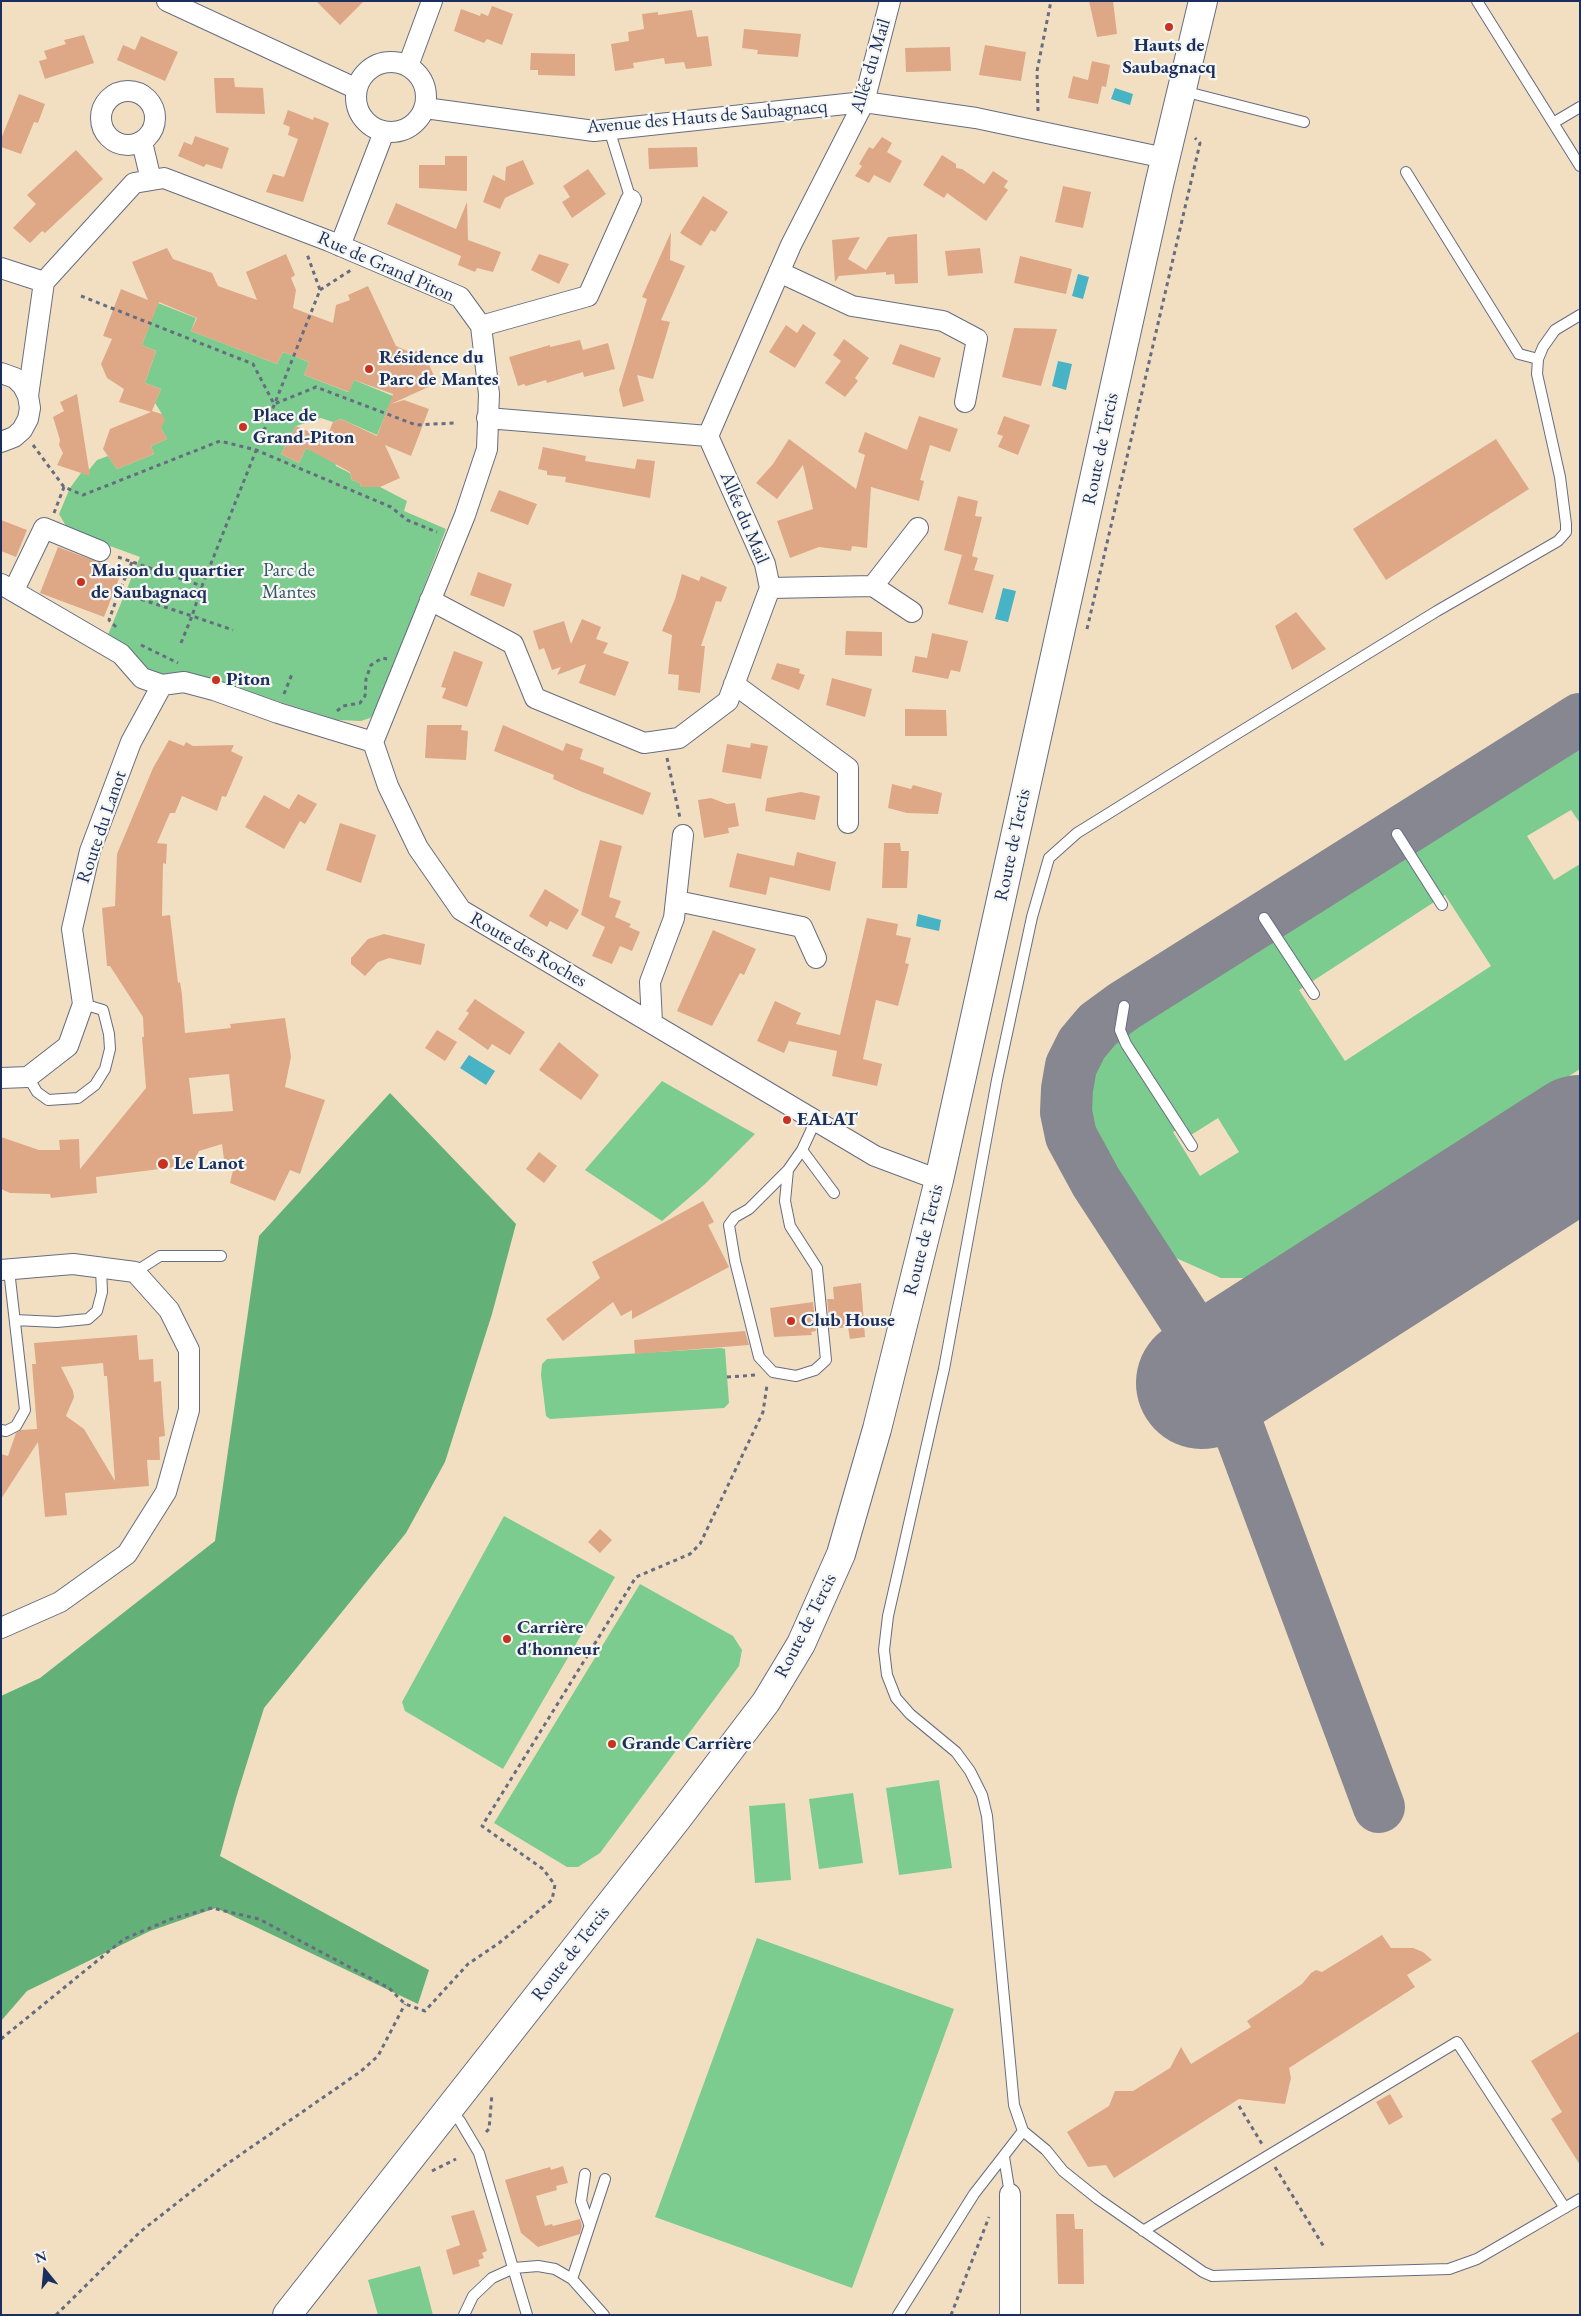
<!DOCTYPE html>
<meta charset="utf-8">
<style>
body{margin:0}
#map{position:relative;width:1581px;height:2316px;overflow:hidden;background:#f2dfc2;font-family:"EB Garamond",serif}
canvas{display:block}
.frame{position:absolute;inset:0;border:2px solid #1b2f5e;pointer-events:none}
.north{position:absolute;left:20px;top:2246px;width:50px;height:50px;-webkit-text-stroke:4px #f6f6f2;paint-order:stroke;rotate:343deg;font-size:14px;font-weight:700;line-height:20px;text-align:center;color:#1b2f5e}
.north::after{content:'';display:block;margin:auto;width:18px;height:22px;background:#1b2f5e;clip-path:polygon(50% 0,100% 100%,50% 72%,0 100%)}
</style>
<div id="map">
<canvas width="1581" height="2316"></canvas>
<div class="frame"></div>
<div class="north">N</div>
</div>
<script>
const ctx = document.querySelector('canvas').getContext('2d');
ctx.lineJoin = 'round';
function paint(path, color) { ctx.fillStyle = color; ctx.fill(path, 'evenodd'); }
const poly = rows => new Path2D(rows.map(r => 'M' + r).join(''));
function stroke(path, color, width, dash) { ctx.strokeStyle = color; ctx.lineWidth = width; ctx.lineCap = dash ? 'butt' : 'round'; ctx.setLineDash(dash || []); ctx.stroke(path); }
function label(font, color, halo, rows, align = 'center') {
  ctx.font = font + ' "EB Garamond",serif'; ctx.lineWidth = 4.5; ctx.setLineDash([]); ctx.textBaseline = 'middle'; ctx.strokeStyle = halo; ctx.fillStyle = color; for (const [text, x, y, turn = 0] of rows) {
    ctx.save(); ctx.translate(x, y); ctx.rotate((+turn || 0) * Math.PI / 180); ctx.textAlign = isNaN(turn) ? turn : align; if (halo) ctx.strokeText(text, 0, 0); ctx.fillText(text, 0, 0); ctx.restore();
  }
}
const green = poly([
 [158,303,196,318,191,331,277,364,283,352,309,362,304,375,348,392,354,380,393,396,377,435,341,419,333,422,321,418,296,426,281,454,299,463,306,448,335,462,336,466,350,473,352,480,360,483,361,487,380,487,407,501,404,511,446,529,378,707,370,718,361,721,338,720,183,672,155,677,107,637,140,557,69,531,59,514,70,488,81,473,89,470,97,460,108,456,117,469,154,454,151,446,167,439,161,428,162,414,155,403,161,389,145,383,156,351,142,345],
 [1580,746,1580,823,1571,810,1527,836,1554,880,1580,864,1580,1069,1266,1270,1244,1278,1221,1278,1176,1258,1161,1240,1087,1122,1086,1099,1090,1076,1111,1042],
 [1445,895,1491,966,1345,1061,1299,990],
 [1218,1118,1239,1152,1200,1176,1173,1132,1185,1124,1191,1135],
 [662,1081,755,1134,705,1184,662,1221,585,1170],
 [721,1348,725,1349,729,1403,724,1408,550,1419,546,1416,541,1375,542,1364,547,1359],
 [504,1516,615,1577,503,1769,405,1711,402,1702],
 [640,1584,733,1636,742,1650,739,1666,600,1853,578,1867,567,1867,494,1823],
 [939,1780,952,1868,899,1875,886,1788],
 [853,1793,863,1863,819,1869,809,1799],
 [785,1803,791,1880,755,1883,749,1806],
 [757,1938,954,2009,852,2288,655,2217],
 [420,2266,433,2315,378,2315,368,2280]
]);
const forest = poly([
 [390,1093,516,1224,492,1314,445,1462,406,1533,264,1708,236,1798,220,1856,429,1970,418,2004,216,1908,150,1931,27,1991,1,2021,1,1696,40,1678,215,1541,259,1236]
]);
const water = poly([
 [1115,88,1133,94,1130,105,1111,99],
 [1078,274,1089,277,1083,299,1072,296],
 [1058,361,1072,364,1066,390,1052,386],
 [1003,588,1016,591,1008,622,995,619],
 [918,914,941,920,939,931,916,926],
 [469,1055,495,1071,486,1085,460,1068]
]);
const taxiway = poly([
 [1289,1323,1244,1351,1232,1355,1220,1355,1207,1350,1198,1339,1096,1182,1071,1136,1066,1112,1067,1089,1071,1066,1082,1044,1098,1025,1124,1006,1580,719],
 [1239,1430,1379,1807]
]);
const runway = poly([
 [1202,1383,1580,1141]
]);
const building = poly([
 [316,1,364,1,340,25],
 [1089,1,1113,1,1117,34,1097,37],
 [492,6,513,14,502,45,487,39,484,43,454,31,461,9,480,16,481,13,488,16],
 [692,10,697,37,708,36,712,66,686,69,684,62,665,64,664,58,633,63,634,68,615,71,611,44,629,41,628,32,644,29,642,14,658,12,658,15],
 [744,29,801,34,798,57,757,54,758,50,742,48],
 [84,35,94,63,45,79,39,61,47,59,44,51,66,44,64,40],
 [141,36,178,52,165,81,117,60,123,45,135,50],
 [985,45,1026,52,1021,81,979,75],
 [950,47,951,71,906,72,905,48],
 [531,53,575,54,575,76,538,75,538,70,530,70],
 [1092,61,1110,65,1106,87,1102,86,1098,104,1068,98,1073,76,1088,80],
 [214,78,234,78,235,87,263,88,265,114,216,113],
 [19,94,45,104,38,123,34,122,21,154,1,147,1,139],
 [288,110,313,120,314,117,329,123,303,202,266,192,273,174,284,177,298,139,288,135,290,127,283,124],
 [195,136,229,148,222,169,206,164,204,167,178,156,184,142,192,145],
 [882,137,892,143,887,152,902,161,890,183,874,175,869,183,855,176,862,166,859,164,869,147,873,149],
 [697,147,698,167,649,169,648,148],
 [76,150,103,179,45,233,42,231,30,243,13,228,36,204,27,195],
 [942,155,956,164,956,168,962,169,984,184,993,171,1008,181,1004,187,1008,190,986,221,947,193,944,198,923,185],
 [445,156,467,156,467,191,419,188,419,165,445,165],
 [523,160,534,184,505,198,500,209,483,202,493,175,505,181,506,167],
 [588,169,606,194,572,218,562,202,570,197,563,186],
 [1063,186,1091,192,1083,228,1055,222],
 [703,196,728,212,715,232,711,230,701,246,680,233],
 [467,202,468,240,501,252,493,272,477,268,475,272,458,265,461,256,387,224,396,203,456,229],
 [671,232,670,260,685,266,661,320,670,322,653,379,637,375,644,401,623,407,619,390,647,299,642,297],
 [917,234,918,283,895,284,894,274,886,275,886,272,839,276,835,282,832,240,860,237,848,259,866,270,888,237],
 [167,248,173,259,212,273,218,286,257,300,246,272,286,254,295,275,291,278,296,290,293,308,333,323,336,305,350,300,348,295,368,286,396,346,412,353,422,348,437,383,391,404,404,400,429,409,411,456,385,445,400,478,380,487,361,487,360,483,352,480,350,472,306,448,299,463,281,454,296,426,326,439,333,422,341,419,377,436,393,394,354,380,349,392,304,375,309,362,283,352,277,364,191,331,197,318,159,302,142,345,156,351,145,383,161,389,152,411,162,414,165,420,161,428,167,439,151,446,154,454,117,469,103,449,110,429,151,412,119,402,124,389,107,378,101,364,112,339,103,336,121,289,148,300,132,262],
 [980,248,983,273,948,276,945,251],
 [539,254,569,264,559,284,531,270],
 [1020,256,1072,269,1066,294,1014,283],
 [803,324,816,333,795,368,769,352,786,325,797,333],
 [1014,328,1057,329,1041,386,1002,377],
 [844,339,869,358,855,378,858,381,845,397,825,383,841,361,833,355],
 [580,340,583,350,608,343,615,369,584,377,583,372,547,383,546,380,526,386,524,384,518,386,509,357,550,345,550,347],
 [900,344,941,358,934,378,892,364],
 [77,394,85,445,90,476,57,465,63,453,59,445,60,440,53,417,64,411,60,402],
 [919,416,958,429,950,452,930,445,920,480,924,481,919,501,871,487,867,548,852,546,851,551,819,547,790,558,777,521,813,509,803,465,777,499,756,483,773,464,789,439,856,489,865,455,858,452,865,432,907,450],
 [1004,416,1030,425,1018,455,998,447,1003,436,997,434],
 [1496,439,1529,489,1386,580,1353,529],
 [543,447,586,456,585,461,635,469,637,459,655,461,650,498,565,482,566,477,547,475,547,471,538,469],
 [499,490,537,504,528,525,490,511],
 [958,496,978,501,975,516,982,517,972,556,978,558,974,570,994,575,983,613,948,604,962,555,944,550],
 [1,520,27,530,16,557,1,551],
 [58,547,122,571,104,617,40,593],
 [478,572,512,584,504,607,470,595],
 [682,574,699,581,701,576,727,587,721,602,716,601,701,646,705,646,700,693,678,690,679,675,668,674,672,635,662,631,675,599],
 [1296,612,1326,649,1292,670,1275,626],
 [582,619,601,627,596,639,608,643,603,653,629,662,615,696,579,683,586,664,557,675,561,667,552,670,544,648,539,650,533,631,564,621,571,644],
 [846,631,882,632,882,656,845,655],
 [932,633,968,641,960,672,951,670,948,679,912,672,915,656,927,658],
 [454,651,483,662,467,707,442,698,446,688,441,687],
 [777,663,800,669,799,673,805,675,799,690,771,679],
 [832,678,872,689,865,717,826,705],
 [905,709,946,710,947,736,905,736],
 [427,725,462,725,461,730,468,731,466,760,425,758],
 [503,725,563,751,566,743,583,749,580,759,604,768,603,773,651,793,643,815,580,791,553,779,554,775,494,751],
 [169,740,184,746,186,742,193,746,234,745,231,751,243,757,226,797,222,796,217,811,182,796,175,813,170,813,157,843,167,844,166,864,163,863,162,916,170,915,178,983,180,982,182,995,185,1033,231,1028,230,1024,285,1018,291,1057,285,1087,325,1100,300,1174,290,1170,275,1201,230,1183,235,1162,224,1159,222,1144,199,1151,192,1165,96,1177,97,1193,51,1198,50,1194,10,1193,1,1189,1,1137,39,1150,60,1150,59,1140,79,1139,80,1169,146,1088,142,1037,144,1037,143,1017,110,966,107,966,102,908,115,906,117,854,153,768],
 [229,1074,233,1111,193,1114,189,1078],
 [751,743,768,746,761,779,722,772,727,744,750,748],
 [892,784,911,789,913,785,942,793,938,814,907,813,888,808],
 [801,792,820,796,815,820,765,811,767,798],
 [298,794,317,804,305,824,300,821,284,849,245,827,264,795,289,809],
 [711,798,727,804,735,803,739,826,728,828,729,833,704,838,698,800],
 [340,823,376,835,361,883,326,870],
 [600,840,622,846,609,897,621,901,615,917,631,924,629,927,640,932,632,951,620,946,612,964,592,956,605,927,581,915],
 [884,843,900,843,901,851,909,851,907,888,882,888],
 [797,852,836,862,830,891,770,877,766,895,729,887,737,853,794,866],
 [545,889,579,910,567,930,550,921,547,927,529,916],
 [867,918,898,924,896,935,911,938,905,963,909,964,898,1006,876,1000,870,1027,863,1059,882,1064,877,1086,832,1076,837,1051,789,1041,784,1053,757,1041,775,1001,801,1013,796,1024,840,1035],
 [713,930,756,949,744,975,740,973,712,1026,677,1011],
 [384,934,425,944,421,965,389,958,378,962,365,976,351,964,351,958,368,939],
 [475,999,525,1032,510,1055,492,1044,488,1050,458,1029,469,1013,466,1011],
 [437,1030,457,1042,445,1061,425,1048],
 [559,1042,599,1075,581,1100,539,1070],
 [539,1152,557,1166,544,1183,526,1169],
 [703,1201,714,1222,708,1225,729,1267,632,1319,632,1310,621,1316,613,1302,563,1341,546,1319,600,1278,592,1262],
 [861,1283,865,1337,850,1339,848,1327,830,1329,827,1299,834,1299,833,1287],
 [813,1302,816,1331,811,1332,812,1335,774,1337,770,1308],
 [745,1331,749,1345,635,1354,634,1340],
 [137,1335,139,1360,153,1359,154,1382,161,1381,163,1413,165,1436,159,1437,160,1460,147,1460,149,1486,65,1493,67,1515,45,1517,38,1442,1,1499,1,1454,8,1456,16,1433,21,1430,37,1429,32,1364,36,1364,34,1343],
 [103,1363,104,1376,107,1376,115,1481,84,1429,66,1416,74,1397,73,1391,61,1367],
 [600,1529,612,1540,600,1553,588,1542],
 [1382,1935,1391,1948,1413,1948,1423,1952,1432,1960,1407,1975,1415,1987,1289,2068,1291,2078,1285,2104,1239,2099,1114,2178,1106,2165,1088,2167,1067,2132,1109,2106,1115,2091,1133,2091,1170,2068,1181,2047,1191,2064,1251,2027,1247,2021,1302,1984,1311,1973,1316,1970,1322,1972],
 [1580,2031,1580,2165,1551,2119,1562,2112,1531,2061],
 [1390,2094,1403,2117,1389,2125,1376,2102],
 [563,2166,568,2183,556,2186,557,2190,536,2196,545,2226,552,2224,553,2226,580,2219,582,2226,580,2234,538,2247,521,2233,505,2180,550,2167,551,2170],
 [474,2210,487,2251,482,2253,484,2258,478,2260,480,2266,453,2275,446,2250,460,2245,451,2216],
 [1056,2214,1074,2214,1075,2229,1083,2229,1084,2284,1058,2284]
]);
const path = poly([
 [1038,111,1037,71,1051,1],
 [320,290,351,270],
 [81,296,253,364,274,404,316,387,416,425,454,423],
 [33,445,64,487,83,495,220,441,256,450,391,507,407,520,437,532],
 [54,513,64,487],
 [118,557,202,586,320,290,307,254],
 [132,562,119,592,192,616,202,586],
 [116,627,109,620,119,592],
 [1087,629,1200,143,1195,138],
 [181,643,192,616,233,630],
 [141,645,178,663],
 [284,694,292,674],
 [337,711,343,706,360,703,365,696,366,679,371,665,382,658,387,659],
 [667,758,680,818],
 [727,1377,756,1375],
 [1,2039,124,1939,171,1919,212,1908,259,1919,389,1988,405,2004,425,2011,468,1964,499,1943,552,1900,555,1885,543,1869,482,1826,636,1577,690,1554,700,1544,763,1412,767,1385],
 [1239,2106,1262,2144],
 [486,2132,489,2129,492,2094],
 [1275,2167,1324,2247],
 [432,2171,456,2159],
 [56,2315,140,2232,224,2166,360,2072,378,2056,405,2004],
 [951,2315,989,2217]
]);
const service = poly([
 [1477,1,1580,166],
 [1183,91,1304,122],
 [1553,123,1580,107],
 [609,129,631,200],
 [1406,172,1519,354,1538,359],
 [1397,834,1442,905],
 [1264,918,1314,994],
 [1124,1006,1120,1030,1126,1044,1192,1146],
 [28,1077,37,1092,48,1100,78,1098,95,1085,105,1069,110,1049,109,1034,103,1010,83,1004],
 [816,1120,802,1150,834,1193],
 [788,1170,749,1209,735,1217,729,1225,735,1261,759,1357,773,1372,796,1376,815,1370,826,1360,817,1268,790,1226,785,1201,788,1170,802,1150],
 [135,1272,160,1256,221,1256],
 [15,1320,57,1322,88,1319,97,1311,102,1292,101,1268],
 [1,1430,6,1431,16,1426,25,1410,9,1270],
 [449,2110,460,2121,479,2153,527,2315],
 [1023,2131,1014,2105,987,1816,982,1795,970,1771,956,1752,910,1714,896,1698,887,1675,884,1650,888,1616,944,1369,997,1080,1032,917,1049,858,1077,833,1217,746,1437,611,1558,541,1566,532,1566,524,1560,477,1537,374,1538,359,1543,347,1555,330,1580,315],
 [1004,2157,1010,2194],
 [585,2174,581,2201,589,2224],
 [1143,2231,1457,2042,1565,2208],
 [572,2279,605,2179],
 [464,2315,473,2296,492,2278,514,2268,538,2266,555,2269,572,2279,604,2315],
 [898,2315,974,2194,1023,2131,1046,2150,1063,2171,1098,2199,1203,2272,1212,2276,1449,2269,1477,2259,1580,2199]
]);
const minor = poly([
 [167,1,357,89],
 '356 97a35 35 0 1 1 70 0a35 35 0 1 1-70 0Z',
 [408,66,432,1],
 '101 118a27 27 0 1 1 54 0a27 27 0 1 1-54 0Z',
 [425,108,594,131,864,102,976,118,1165,158],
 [142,142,151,180],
 [340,246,384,132],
 [1,268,44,282,134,183,164,178,329,241,460,297,481,326,489,394,487,449,465,515,373,742],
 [779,272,852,306,943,321,977,339,965,402],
 [481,326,588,296,631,200],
 [1,373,15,378,23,386,28,396,30,408,28,419,22,430,14,437,1,442],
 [28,396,44,282],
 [487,418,708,436],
 [1,584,121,654,142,678,162,685,184,682,214,690,278,713,373,742],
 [873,586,918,528],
 [770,588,873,586,912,612],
 [14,590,44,528,100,551],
 [430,600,513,644,535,698,644,743,679,738,728,701,770,588,765,564,708,436,791,245,864,102,890,1],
 [734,684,848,768,848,823],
 [373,742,388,786,418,848,461,910,875,1156,939,1180],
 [677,901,802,927,816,958],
 [652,1023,650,982,674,918,683,835],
 [1,1078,28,1077,68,1046,83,1004,72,929,90,851,131,742,162,685],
 [1,1270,73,1264,135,1272,169,1310,189,1350,189,1410,166,1492,127,1554,60,1602,1,1628],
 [1010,2194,1010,2315]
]);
const secondary = poly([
 [287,2315,677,1819,766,1702,801,1644,841,1554,877,1429,939,1180,1159,185,1203,1]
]);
const markers = [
 [1169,27,5,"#c8321e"],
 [369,369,5,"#c8321e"],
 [243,427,5,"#c8321e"],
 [81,582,5,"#c8321e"],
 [216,680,5,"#c8321e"],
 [787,1120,5,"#c8321e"],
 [163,1164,6,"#c8321e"],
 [791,1321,5,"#c8321e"],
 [507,1639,5,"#c8321e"],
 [612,1744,5,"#c8321e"]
];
const poiNames = [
 ["Hauts de",1169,46,"center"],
 ["Saubagnacq",1169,68,"center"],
 ["Résidence du",379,358],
 ["Parc de Mantes",379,380],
 ["Place de",253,416],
 ["Grand-Piton",253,438],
 ["Maison du quartier",91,571],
 ["de Saubagnacq",91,593],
 ["Piton",226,680],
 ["EALAT",797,1120],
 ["Le Lanot",174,1164],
 ["Club House",801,1321],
 ["Carrière",517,1628],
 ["d'honneur",517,1650],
 ["Grande Carrière",622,1744]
];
const streetNames = [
 ["Allée du Mail",871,66,-73],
 ["Avenue des Hauts de Saubagnacq",707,117,-5],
 ["Rue de Grand Piton",386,267,24],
 ["Route de Tercis",1101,449,-78],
 ["Allée du Mail",744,518,67],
 ["Route du Lanot",102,827,-71],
 ["Route de Tercis",1013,845,-78],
 ["Route des Roches",528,950,30],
 ["Route de Tercis",924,1240,-76],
 ["Route de Tercis",806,1626,-63],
 ["Route de Tercis",571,1954,-52]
];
const parkNames = [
 ["Parc de",289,571],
 ["Mantes",289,593]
];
paint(green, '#7bcc8e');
paint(forest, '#64b079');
paint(water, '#47b3c5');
stroke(taxiway, '#868790', 52);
stroke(runway, '#868790', 132);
paint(building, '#dea887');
stroke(service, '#666d81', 12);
stroke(minor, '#666d81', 22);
stroke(secondary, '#666d81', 30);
stroke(path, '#666d81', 3, [4, 4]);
stroke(service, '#fff', 10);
stroke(minor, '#fff', 20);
stroke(secondary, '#fff', 28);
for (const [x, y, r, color] of markers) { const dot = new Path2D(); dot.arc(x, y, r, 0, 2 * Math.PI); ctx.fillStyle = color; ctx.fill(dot); stroke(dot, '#f6f6f2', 2); }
label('bold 19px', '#1b2f5e', '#f6f6f2', poiNames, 'left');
label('19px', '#1b2f5e', '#f6f6f2', streetNames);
label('19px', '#33566a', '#f6f6f2', parkNames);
</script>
